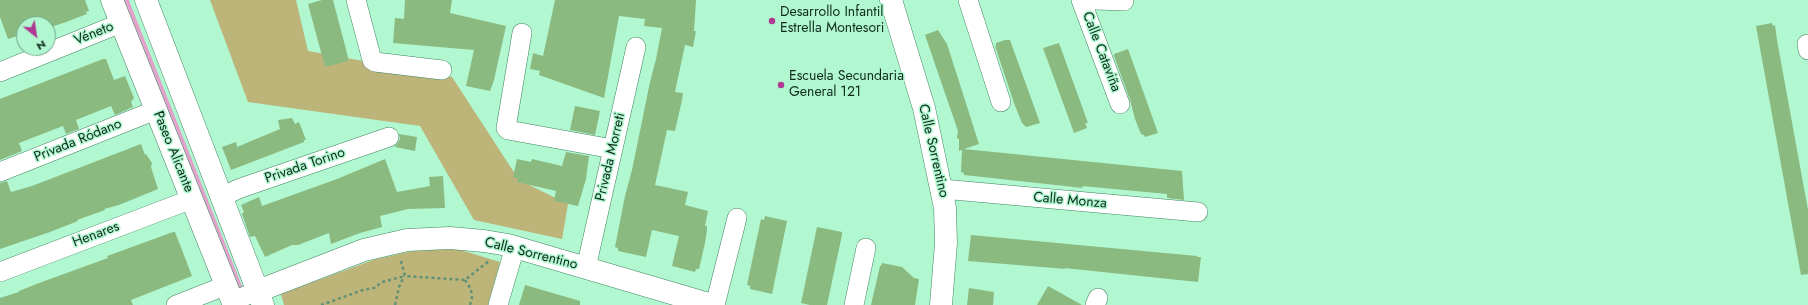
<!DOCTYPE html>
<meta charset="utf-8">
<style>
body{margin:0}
#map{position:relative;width:1808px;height:305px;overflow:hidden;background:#b1f7d0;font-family:Jost,sans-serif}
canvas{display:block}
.north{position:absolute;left:16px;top:16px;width:40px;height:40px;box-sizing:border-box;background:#b1f7d0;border:1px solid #70a588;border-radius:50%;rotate:150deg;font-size:11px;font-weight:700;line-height:16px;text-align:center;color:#0e2a1d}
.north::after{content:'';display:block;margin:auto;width:14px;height:18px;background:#b03a91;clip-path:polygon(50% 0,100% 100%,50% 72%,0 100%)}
</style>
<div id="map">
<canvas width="1808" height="305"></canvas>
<div class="north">N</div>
</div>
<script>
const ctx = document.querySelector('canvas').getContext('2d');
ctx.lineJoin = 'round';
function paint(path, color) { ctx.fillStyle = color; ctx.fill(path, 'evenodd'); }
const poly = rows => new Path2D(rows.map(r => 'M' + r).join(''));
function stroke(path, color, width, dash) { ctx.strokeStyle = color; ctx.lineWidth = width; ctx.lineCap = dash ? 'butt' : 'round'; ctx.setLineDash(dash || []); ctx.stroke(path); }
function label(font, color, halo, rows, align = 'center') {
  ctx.font = font + ' Jost,sans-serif'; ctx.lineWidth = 3; ctx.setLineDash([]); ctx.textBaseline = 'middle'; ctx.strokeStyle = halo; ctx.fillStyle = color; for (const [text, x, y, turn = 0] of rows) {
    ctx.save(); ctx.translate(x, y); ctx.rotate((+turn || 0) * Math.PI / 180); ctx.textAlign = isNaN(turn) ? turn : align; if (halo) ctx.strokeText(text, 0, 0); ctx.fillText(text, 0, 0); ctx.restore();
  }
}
const green = poly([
 [210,0,296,0,308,51,452,77,519,180,568,204,562,239,474,220,420,126,248,102],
 [451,247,500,262,488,305,284,305,281,294,373,260,421,249]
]);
const stream = poly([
 [126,0,242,293]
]);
const building = poly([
 [0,0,85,0,89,11,86,12,87,14,66,22,48,28,48,24,24,24,24,34,8,39,0,17],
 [322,0,333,0,348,57,348,61,325,67,308,4],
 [405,0,452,0,450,13,506,26,494,80,490,91,466,86,474,50,393,43,395,18,404,19],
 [555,0,696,0,694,31,696,31,693,47,685,45,675,92,683,93,682,100,675,131,667,130,655,185,688,192,685,205,708,211,705,226,707,226,707,230,705,243,699,269,696,269,695,272,672,266,679,236,652,230,646,257,618,251,618,248,615,247,625,196,632,170,650,82,656,59,662,28,644,26,645,19,619,16,604,98,539,75,540,71,530,69,533,53,543,56],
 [1772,23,1773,26,1775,25,1777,40,1808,210,1808,274,1801,275,1756,26],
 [938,30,947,44,979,144,964,149,1182,171,1184,200,1167,198,1167,194,1082,186,1083,188,964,175,964,173,961,172,962,150,959,151,959,139,957,138,958,131,925,35],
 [1005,40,1010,40,1040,123,1026,127,1022,123,1014,103,995,46,996,46,996,43],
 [1059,43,1088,123,1085,123,1087,128,1074,133,1043,48],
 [1128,49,1158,133,1145,137,1144,135,1141,134,1135,119,1130,100,1114,56,1114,54],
 [103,59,106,59,114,80,125,76,134,98,131,102,133,107,115,115,111,106,76,120,79,129,66,134,63,126,19,143,22,151,0,160,0,99],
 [575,106,600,111,595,135,570,130],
 [292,118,295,124,299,122,306,140,304,140,304,142,231,170,222,147,236,142,237,147,280,129,278,120],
 [399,134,417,137,415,151,395,147,400,139],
 [141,144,145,155,146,154,152,163,151,167,158,189,119,205,104,209,105,210,77,220,78,221,50,232,0,249,0,183,7,181,11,192,32,186],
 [566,152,589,156,586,179,578,206,554,201,556,191,517,182,518,179,513,177,517,159,531,162,532,159,562,166],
 [385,159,397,192,430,186,429,177,443,176,445,208,408,209,380,216,382,227,360,233,331,244,329,233,298,245,292,245,265,257,255,236,250,237,242,214,244,212,241,205,259,197,262,206,337,179],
 [765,216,787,221,772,294,750,289,750,286,747,285,761,219,764,220],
 [817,227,842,232,842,235,827,305,810,305,801,303],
 [173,232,175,232,192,276,131,300,133,305,0,305,0,298,19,292,19,291,39,283,108,258,107,256,121,251],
 [971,235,1197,256,1197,257,1201,257,1198,282,1064,268,1066,269,968,261],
 [882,263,902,267,914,278,919,279,915,305,871,305,880,266,881,266],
 [525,285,580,301,580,305,519,305],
 [1048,286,1082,305,1037,305],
 [969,288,994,292,993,305,967,305]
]);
const path = poly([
 [401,261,405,276,465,280,489,261],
 [465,280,471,289,472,298,470,305],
 [321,305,363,290,374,288,382,282,405,276],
 [395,305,399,287,404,276]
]);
const minor = poly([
 [356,0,372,60,375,62,442,70],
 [968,0,1001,102],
 [1081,0,1120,104],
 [1096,0,1124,1],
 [522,33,506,128,508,130,613,149],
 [1807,44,1808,50],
 [0,72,121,23],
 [0,172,156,110],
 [942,189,1198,212],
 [222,197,238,189,389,137],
 [586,268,636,47],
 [0,272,192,199],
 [232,301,258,291],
 [176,305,227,285],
 [498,305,515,247],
 [715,305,737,218],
 [854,305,866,248],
 [1095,305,1098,298]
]);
const tertiary = poly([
 [112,0,234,305],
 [146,0,263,305],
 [891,0,924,108,945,208,946,243,941,305],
 [258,291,364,250,407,240,450,238,484,241,508,245,712,305]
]);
const markers = [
 [772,21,4,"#b03a91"],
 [781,85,4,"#b03a91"]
];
const poiNames = [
 ["Desarrollo Infantil",780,13],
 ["Estrella Montesori",780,29],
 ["Escuela Secundaria",789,77],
 ["General 121",789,93]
];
const streetNames = [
 ["Véneto",94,34,-22],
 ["Calle Cataviña",1101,52,69],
 ["Privada Ródano",78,141,-22],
 ["Calle Sorrentino",933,151,77],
 ["Paseo Alicante",173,152,68],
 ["Privada Morreti",611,157,-77],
 ["Privada Torino",305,166,-19],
 ["Calle Monza",1070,201,5],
 ["Henares",96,235,-21],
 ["Calle Sorrentino",531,254,14]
];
paint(green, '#bdb479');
stroke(stream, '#e1a1cb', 5);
paint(building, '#8bba81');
stroke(minor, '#408462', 20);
stroke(tertiary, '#408462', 23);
stroke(path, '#609177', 2.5, [3, 3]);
stroke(minor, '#fff', 19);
stroke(tertiary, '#fff', 22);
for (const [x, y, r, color] of markers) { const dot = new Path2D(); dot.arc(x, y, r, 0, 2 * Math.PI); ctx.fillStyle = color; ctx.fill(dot); stroke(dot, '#b1f7d0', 1.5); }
label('14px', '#0e2a1d', '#b1f7d0', poiNames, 'left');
label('14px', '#0e2a1d', '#b1f7d0', streetNames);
</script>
